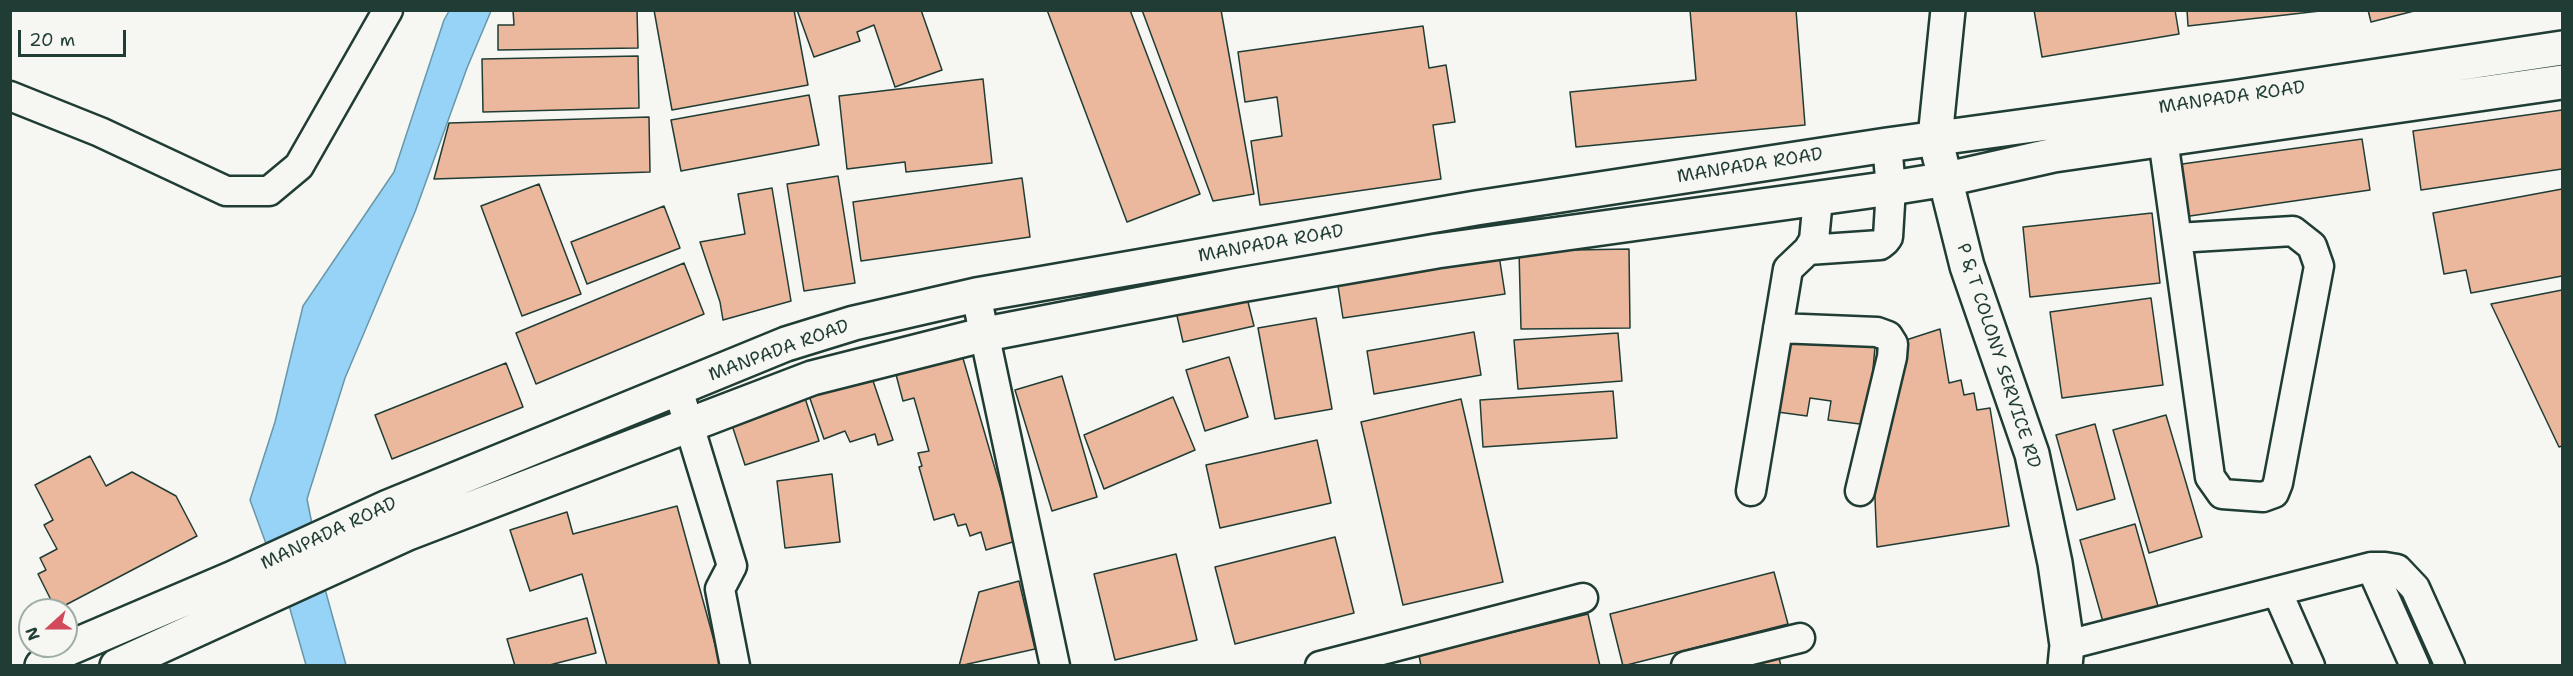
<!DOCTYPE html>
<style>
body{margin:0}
#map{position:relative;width:2573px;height:676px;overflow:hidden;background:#f6f6f2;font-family:"Shantell Sans",sans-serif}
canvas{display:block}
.frame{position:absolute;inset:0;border:12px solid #1f3d34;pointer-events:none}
.north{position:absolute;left:18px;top:598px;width:60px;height:60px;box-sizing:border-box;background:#f6f6f2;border:2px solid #a0aca6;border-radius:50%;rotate:249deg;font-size:16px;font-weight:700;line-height:24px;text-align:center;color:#1f3d34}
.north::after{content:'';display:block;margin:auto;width:21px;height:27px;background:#d1495b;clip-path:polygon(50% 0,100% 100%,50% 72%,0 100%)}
.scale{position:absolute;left:18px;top:30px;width:108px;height:27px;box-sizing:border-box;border:3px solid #1f3d34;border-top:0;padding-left:8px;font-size:18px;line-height:21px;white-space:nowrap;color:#1f3d34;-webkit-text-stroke:4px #f6f6f2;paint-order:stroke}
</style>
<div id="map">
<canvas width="2573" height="676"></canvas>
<div class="frame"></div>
<div class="north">N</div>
<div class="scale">20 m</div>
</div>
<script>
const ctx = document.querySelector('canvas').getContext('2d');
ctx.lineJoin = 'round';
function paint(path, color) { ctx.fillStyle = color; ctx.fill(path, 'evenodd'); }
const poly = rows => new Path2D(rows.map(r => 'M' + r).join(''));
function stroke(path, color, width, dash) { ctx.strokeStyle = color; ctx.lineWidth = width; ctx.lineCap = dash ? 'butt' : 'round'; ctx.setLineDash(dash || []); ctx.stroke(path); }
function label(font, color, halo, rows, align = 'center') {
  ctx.font = font + ' "Shantell Sans",sans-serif'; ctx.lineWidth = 6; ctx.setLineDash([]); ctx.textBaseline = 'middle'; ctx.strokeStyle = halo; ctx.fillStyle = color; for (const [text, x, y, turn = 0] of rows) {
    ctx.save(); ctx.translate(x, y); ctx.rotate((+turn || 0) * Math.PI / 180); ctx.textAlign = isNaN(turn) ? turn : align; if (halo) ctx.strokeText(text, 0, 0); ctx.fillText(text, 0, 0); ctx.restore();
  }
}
const water = poly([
 [449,11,491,11,467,68,415,212,345,378,307,499,325,589,346,665,306,665,290,609,250,500,275,422,303,306,394,172,444,20,449,11]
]);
const building = poly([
 [513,10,637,10,638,48,498,50,498,25,514,25,513,10],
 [654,10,794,10,808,85,672,110,654,10],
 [797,10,921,10,942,70,895,87,874,25,857,32,860,41,814,57,797,10],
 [1047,10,1130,10,1200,194,1127,222,1047,10],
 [1142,10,1221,10,1254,194,1213,201,1142,10],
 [1690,10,1796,10,1805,125,1576,147,1570,92,1696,80,1690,10],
 [2034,10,2175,10,2179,34,2042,57,2034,10],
 [2187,10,2320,10,2320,11,2188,26,2187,10],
 [2368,10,2418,10,2371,22,2368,10],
 [1423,26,1429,68,1446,65,1455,122,1433,125,1441,179,1260,205,1251,141,1282,136,1277,97,1245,102,1238,52,1423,26],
 [638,56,639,108,483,112,482,59,638,56],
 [983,79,992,163,906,172,905,162,847,169,839,96,983,79],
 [809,95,819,145,681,171,671,120,809,95],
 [2562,110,2562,169,2421,190,2413,131,2562,110],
 [649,117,650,172,434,179,449,123,649,117],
 [2362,139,2370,190,2183,217,2175,165,2362,139],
 [838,176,855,283,804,291,787,184,838,176],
 [1022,178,1030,237,861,261,853,202,1022,178],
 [539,184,581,294,522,316,481,206,539,184],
 [772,188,791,301,723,320,720,302,700,242,745,234,738,194,772,188],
 [2562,189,2562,276,2471,293,2466,270,2444,274,2433,213,2562,189],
 [664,206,680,248,587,284,571,242,664,206],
 [2152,213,2160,283,2030,297,2023,227,2152,213],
 [1498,249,1505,294,1343,318,1336,273,1498,249],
 [1629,249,1630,328,1521,329,1519,251,1629,249],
 [684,263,704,314,536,384,516,333,684,263],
 [1245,290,1254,326,1183,342,1175,307,1245,290],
 [2562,290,2562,446,2559,447,2491,304,2562,290],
 [2151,298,2163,385,2062,398,2050,312,2151,298],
 [1316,318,1332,409,1275,419,1258,328,1316,318],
 [1940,329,1949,383,1961,380,1964,395,1974,393,1977,410,1990,408,2009,526,1877,547,1874,474,1903,341,1940,329],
 [1782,331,1875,347,1868,425,1828,420,1831,401,1810,398,1807,416,1770,411,1782,331],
 [1474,332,1481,375,1374,394,1367,351,1474,332],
 [1618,333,1622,381,1518,389,1514,340,1618,333],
 [960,348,1016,541,986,550,981,532,970,536,966,524,958,526,954,514,934,520,919,467,922,466,918,453,929,451,914,398,903,401,894,367,960,348],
 [1229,357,1248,417,1205,431,1186,370,1229,357],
 [506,363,523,407,392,459,375,415,506,363],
 [868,366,893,440,878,445,875,434,850,442,845,431,824,439,806,387,868,366],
 [1062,376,1097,497,1052,511,1015,390,1062,376],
 [1613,391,1617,438,1483,447,1480,400,1613,391],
 [804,395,819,441,745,465,730,419,804,395],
 [1173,397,1195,450,1104,489,1084,435,1173,397],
 [1461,399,1503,582,1403,605,1361,422,1461,399],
 [2166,415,2202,537,2149,553,2113,430,2166,415],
 [2095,424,2115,499,2077,510,2056,435,2095,424],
 [1317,440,1331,503,1220,528,1206,465,1317,440],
 [90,456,106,486,132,472,176,496,197,536,56,610,38,574,46,570,40,558,57,549,44,525,53,520,35,485,90,456],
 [832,474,840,542,785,548,777,481,832,474],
 [677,506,721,666,607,666,582,574,530,591,510,530,567,512,573,534,677,506],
 [2135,524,2158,606,2103,622,2080,540,2135,524],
 [1335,537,1354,613,1235,644,1215,567,1335,537],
 [1176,554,1197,640,1115,660,1094,574,1176,554],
 [1774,572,1788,624,1623,666,1610,614,1774,572],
 [1019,581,1035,649,959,666,979,592,1019,581],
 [1588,614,1600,666,1421,666,1419,655,1588,614],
 [587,618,596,653,546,666,515,666,507,639,587,618],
 [1778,654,1781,666,1731,666,1778,654]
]);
const street = poly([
 [10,96,100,132,226,191,269,191,299,166,388,10],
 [2163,139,2210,477,2222,494,2263,497,2274,493,2278,483,2319,266,2312,246,2293,231,2177,238],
 [1808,250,1880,245,1885,241,1888,237,1891,188,1887,145],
 [976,295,1055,666],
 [1778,328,1877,332,1888,336,1893,344,1892,357,1860,491],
 [678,389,732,566,720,589,735,666],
 [1751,491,1788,269,1808,250,1814,240,1818,199],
 [2371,567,2415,666],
 [2277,591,2310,666],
 [2067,645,2371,567,2385,567,2397,569,2415,588,2450,666],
 [1320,666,1583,598],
 [1686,666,1800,638]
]);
const secondary = poly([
 [1948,10,1935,138,1967,266,2032,454,2055,563,2067,645,2065,666],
 [42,666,67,649,231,579,388,507,786,344,854,323,976,295,1476,208,1887,145,2238,97,2562,48],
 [117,666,408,533,689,425,812,378,986,334,1240,285,1437,251,1891,188,1947,179,2054,155,2562,82]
]);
const streetNames = [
 ["MANPADA ROAD",2232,98,-8],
 ["MANPADA ROAD",1750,166,-9],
 ["MANPADA ROAD",1271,244,-10],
 ["MANPADA ROAD",779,351,-20],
 ["P & T COLONY SERVICE RD",1998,356,72],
 ["MANPADA ROAD",329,534,-25]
];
paint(water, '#97d3f7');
stroke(water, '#6797a9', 1.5);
paint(building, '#ebb79d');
stroke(building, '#1f3d34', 1.5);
stroke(street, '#1f3d34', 33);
stroke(secondary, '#1f3d34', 38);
stroke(street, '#f6f6f2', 28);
stroke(secondary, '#f6f6f2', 33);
label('18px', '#1f3d34', '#f6f6f2', streetNames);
</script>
